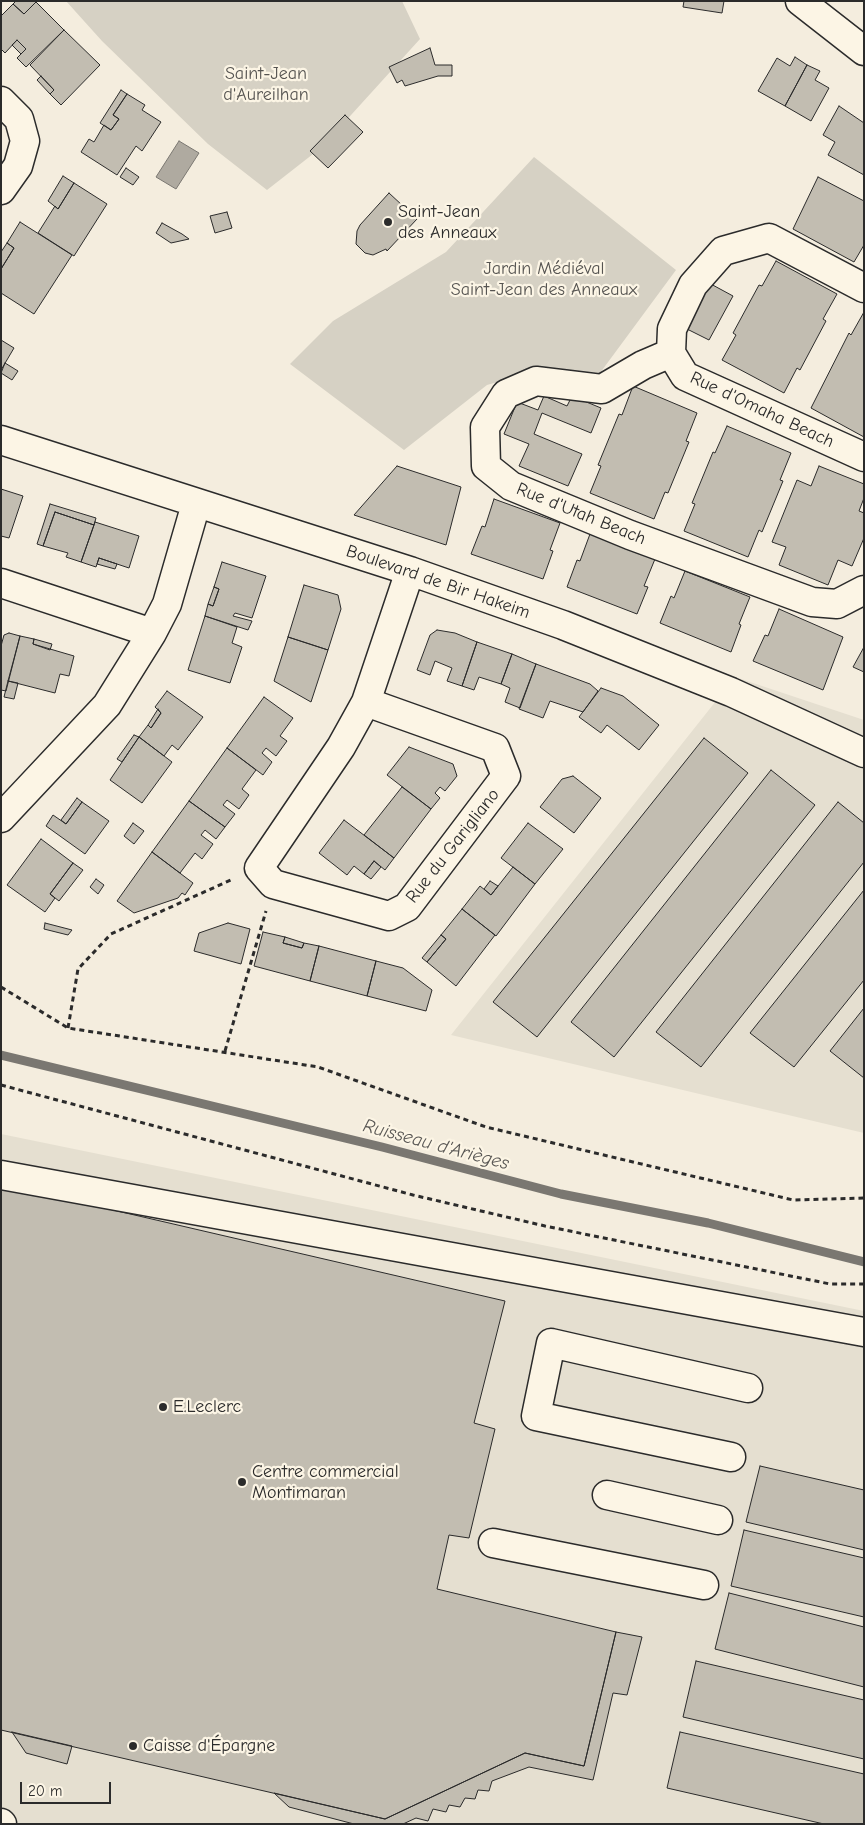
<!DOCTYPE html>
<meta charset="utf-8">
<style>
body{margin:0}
#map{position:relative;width:865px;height:1825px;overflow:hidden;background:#f4edde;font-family:"Comic Neue",sans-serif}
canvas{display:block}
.frame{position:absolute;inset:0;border:2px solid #2b2b2b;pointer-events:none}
.scale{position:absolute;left:20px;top:1782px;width:91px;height:22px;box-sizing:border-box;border:2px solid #2b2b2b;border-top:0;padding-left:6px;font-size:15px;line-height:18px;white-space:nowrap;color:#2b2b2b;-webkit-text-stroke:4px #fcf5e5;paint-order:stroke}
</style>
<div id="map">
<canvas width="865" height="1825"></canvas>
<div class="frame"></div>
<div class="scale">20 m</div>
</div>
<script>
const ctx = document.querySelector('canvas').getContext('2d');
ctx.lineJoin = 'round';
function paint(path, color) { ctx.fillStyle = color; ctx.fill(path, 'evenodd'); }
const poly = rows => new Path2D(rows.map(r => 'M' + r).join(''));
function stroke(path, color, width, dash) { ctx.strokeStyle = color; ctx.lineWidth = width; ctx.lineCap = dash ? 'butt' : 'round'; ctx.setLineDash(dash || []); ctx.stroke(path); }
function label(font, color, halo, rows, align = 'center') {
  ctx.font = font + ' "Comic Neue",sans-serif'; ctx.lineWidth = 4.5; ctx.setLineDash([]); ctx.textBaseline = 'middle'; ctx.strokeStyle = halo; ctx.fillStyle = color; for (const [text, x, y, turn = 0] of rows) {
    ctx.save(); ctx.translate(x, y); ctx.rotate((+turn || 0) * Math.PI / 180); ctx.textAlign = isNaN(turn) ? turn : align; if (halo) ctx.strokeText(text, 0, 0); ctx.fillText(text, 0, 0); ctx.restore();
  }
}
const built = poly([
 [735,677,864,720,864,1133,451,1035],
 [1,1134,864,1311,864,1824,1,1824]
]);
const green = poly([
 [66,1,402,1,420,39,322,147,267,190,208,144,102,41],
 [534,157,676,270,600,373,542,369,487,385,404,450,290,364,333,321,446,252]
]);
const water = poly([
 [179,141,199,153,176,189,156,177,179,141]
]);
const stream = poly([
 [1,1055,382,1147,561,1194,708,1223,864,1262]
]);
const building = poly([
 [16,1,36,1,36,2,24,14,13,4,16,1],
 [684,1,724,1,722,13,683,7,684,1],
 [36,2,64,30,26,67,17,58,26,49,17,40,5,53,1,49,1,16,13,4,24,14,36,2],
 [64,30,100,65,61,105,50,94,54,90,30,65,64,30],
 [17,40,26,49,21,54,12,45,17,40],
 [430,48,435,65,452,65,452,76,438,76,405,86,402,80,397,83,389,67,430,48],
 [795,57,807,65,785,106,758,91,777,58,790,66,795,57],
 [807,65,820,71,815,80,829,88,811,121,785,106,807,65],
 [41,76,54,90,50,94,37,80,41,76],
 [121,90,127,94,113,115,119,119,111,130,100,123,121,90],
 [127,94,145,105,142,110,161,122,142,151,136,146,117,175,81,152,89,139,94,142,104,125,111,130,119,119,113,115,127,94],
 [839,106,864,123,864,175,828,155,835,142,823,135,839,106],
 [345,115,363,132,328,168,310,151,345,115],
 [126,168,139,177,133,185,120,177,126,168],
 [63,176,74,183,58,209,48,201,63,176],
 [818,177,864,201,864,245,854,262,793,229,818,177],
 [74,183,107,204,74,256,38,233,55,206,58,209,74,183],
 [389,193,417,219,387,251,386,249,373,255,365,253,356,244,357,231,360,225,389,193],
 [227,212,232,228,215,233,210,216,227,212],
 [20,222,72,255,34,314,1,293,1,269,14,248,7,243,20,222],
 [162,223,182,234,189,239,171,243,156,233,162,223],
 [7,243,14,248,1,269,1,252,7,243],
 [776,261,837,294,823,319,826,321,800,370,797,368,784,393,722,360,736,335,733,333,759,285,762,286,776,261],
 [709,283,733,296,709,340,685,328,709,283],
 [864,312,864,437,811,408,849,333,851,335,864,312],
 [1,340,14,348,1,370,1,340],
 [5,363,18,371,12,380,1,373,5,363],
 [633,386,697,413,686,441,689,442,668,493,665,492,654,519,590,493,601,466,598,465,619,414,622,415,633,386],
 [544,396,567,406,572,396,601,408,591,433,542,413,534,434,582,454,568,486,519,466,529,444,504,434,517,402,538,410,544,396],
 [727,426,791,453,780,480,783,481,762,532,759,530,748,557,684,531,695,504,692,503,713,452,715,453,727,426],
 [397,466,461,487,446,545,354,515,397,466],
 [819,466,864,484,864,498,859,511,864,513,864,538,852,566,838,560,828,585,779,565,786,547,772,542,797,480,811,486,819,466],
 [1,489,23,496,9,538,1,536,1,489],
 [494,499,560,523,550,550,553,551,543,579,471,554,482,526,485,527,494,499],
 [50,504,96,518,94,525,55,512,43,546,37,544,50,504],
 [55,512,94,525,81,562,66,557,68,553,43,546,55,512],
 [95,522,139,536,129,568,99,558,96,567,81,562,95,522],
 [590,534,655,559,644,586,648,587,637,614,567,587,577,560,580,561,590,534],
 [99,558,117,564,115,569,97,564,99,558],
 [222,562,266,576,252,618,235,613,233,616,252,621,248,630,205,616,208,604,213,606,219,589,214,587,222,562],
 [685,571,750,597,739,624,741,625,731,652,660,623,671,596,674,598,685,571],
 [304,585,338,595,341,609,328,650,288,637,304,585],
 [214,587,219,589,213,606,208,604,214,587],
 [779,609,843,637,823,690,753,661,765,635,768,636,779,609],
 [205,616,237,627,232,643,242,647,230,683,188,670,205,616],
 [437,630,455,633,477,642,462,686,447,681,452,668,435,661,430,675,417,670,430,635,437,630],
 [9,633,20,636,6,691,1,690,1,646,4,635,9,633],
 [20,636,34,639,33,644,74,656,69,676,60,674,55,693,8,681,20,636],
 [288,637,328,650,311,702,274,681,288,637],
 [34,639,52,644,50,650,33,644,34,639],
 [477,642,512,654,501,684,479,677,474,690,462,686,477,642],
 [864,647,864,672,853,667,864,647],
 [512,654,536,664,520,708,505,702,510,688,501,684,512,654],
 [536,664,590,684,598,691,583,712,550,701,543,718,519,709,536,664],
 [8,681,18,683,14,699,4,697,8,681],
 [601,688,623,696,659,725,639,750,607,725,601,733,579,717,601,688],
 [167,691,203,717,178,750,172,745,164,756,139,737,148,725,151,728,161,713,155,707,167,691],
 [264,697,293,718,280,736,287,741,276,756,266,748,262,753,272,762,263,775,227,748,264,697],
 [158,709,161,713,151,728,148,725,158,709],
 [134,735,139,737,122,762,117,759,134,735],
 [139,737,172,762,142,803,110,780,139,737],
 [704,738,748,773,537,1037,493,1002,704,738],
 [409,747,453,764,457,776,445,791,440,787,435,793,440,798,431,809,387,775,409,747],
 [227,748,256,770,242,789,249,795,239,809,227,800,223,805,235,814,225,827,189,801,227,748],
 [771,770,815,805,614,1057,571,1022,771,770],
 [573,776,601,798,574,833,540,807,562,779,573,776],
 [402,787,431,809,394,858,364,835,402,787],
 [77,798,82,802,66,824,61,820,77,798],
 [189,801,225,827,216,839,205,830,201,835,213,844,202,859,195,853,180,873,152,852,189,801],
 [82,802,109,821,85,854,46,826,53,815,66,824,82,802],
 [838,802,864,823,864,862,701,1067,656,1032,838,802],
 [344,820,394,858,385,870,374,861,364,874,354,866,347,875,319,853,344,820],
 [133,823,144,831,134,844,124,836,133,823],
 [528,823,563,849,535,884,501,858,528,823],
 [41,839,73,863,50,894,55,898,45,912,7,885,41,839],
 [152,852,193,883,185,895,182,893,178,898,134,913,117,901,152,852],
 [374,861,381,867,371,879,364,874,374,861],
 [73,863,83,870,59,901,50,894,73,863],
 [513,867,535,884,496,936,462,909,480,886,491,895,513,867],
 [96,879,104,885,98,894,90,887,96,879],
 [490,881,498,886,491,895,484,889,490,881],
 [864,890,864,980,794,1067,750,1033,864,890],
 [462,909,495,935,456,986,427,962,446,939,441,935,462,909],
 [45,923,72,930,68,935,44,929,45,923],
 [228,923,250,929,241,964,194,951,199,933,228,923],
 [263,932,285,937,283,943,302,948,304,943,319,946,310,981,254,966,263,932],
 [441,935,446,939,427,962,422,958,441,935],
 [285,937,304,943,302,948,283,943,285,937],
 [319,946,376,961,367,996,310,981,319,946],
 [376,961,403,968,432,990,426,1011,367,996,376,961],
 [864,1008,864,1078,830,1051,864,1008],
 [1,1184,505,1301,474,1423,495,1429,469,1538,449,1535,437,1589,616,1632,584,1766,525,1753,385,1819,1,1730,1,1184],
 [760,1466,864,1490,864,1550,746,1522,760,1466],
 [744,1530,864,1558,864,1617,731,1586,744,1530],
 [729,1593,864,1627,864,1687,715,1649,729,1593],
 [616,1632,642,1637,627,1695,613,1693,593,1780,529,1767,492,1781,489,1791,478,1790,475,1799,465,1798,460,1807,449,1805,446,1812,433,1809,428,1821,416,1818,403,1824,354,1824,289,1807,274,1793,385,1819,525,1753,584,1766,616,1632],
 [696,1661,864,1700,864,1759,683,1717,696,1661],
 [12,1732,72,1746,67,1764,26,1753,12,1732],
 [680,1732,864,1774,864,1824,824,1824,667,1788,680,1732]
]);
const path = poly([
 [1,987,68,1028,318,1067,486,1127,793,1200,864,1198],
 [68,1028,78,969,111,934,233,879],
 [225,1051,266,911],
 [1,1085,413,1195,545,1226,830,1284,864,1284]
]);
const minor = poly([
 [800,1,864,51],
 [1,101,19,119,25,141,18,166,1,190],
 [671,353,643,365,602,389,536,381,506,394,485,427,486,466,511,486,630,535,812,602,837,604,864,590],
 [671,353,672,329,693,285,723,251,769,238,864,288],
 [671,353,685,376,864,457],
 [1,440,410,571,563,625,731,692,864,753],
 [1,583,152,633],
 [366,702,341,747,259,868,273,884,389,916,407,907,506,776,495,748,366,702,410,571],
 [1,818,107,705,152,633,167,604,196,504],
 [1,1175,864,1332],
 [731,1457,536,1416,551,1343,748,1388],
 [607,1495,718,1520],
 [493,1543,704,1585],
 [1,1823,2,1824]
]);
const markers = [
 [388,222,5,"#2b2b2b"],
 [163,1407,5,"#2b2b2b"],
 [242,1482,5,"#2b2b2b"],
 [133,1746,5,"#2b2b2b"]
];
const parkNames = [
 ["Saint-Jean",266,74],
 ["d'Aureilhan",266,95],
 ["Jardin Médiéval",544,269],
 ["Saint-Jean des Anneaux",544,290]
];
const poiNames = [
 ["Saint-Jean",398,212],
 ["des Anneaux",398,233],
 ["E.Leclerc",173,1407],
 ["Centre commercial",252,1472],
 ["Montimaran",252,1493],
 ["Caisse d'Épargne",143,1746]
];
const streetNames = [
 ["Rue d'Omaha Beach",762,410,25],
 ["Rue d'Utah Beach",581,514,22],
 ["Boulevard de Bir Hakeim",438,582,19],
 ["Rue du Garigliano",453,846,-52]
];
const waterNames = [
 ["Ruisseau d'Arièges",436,1145,15]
];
paint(built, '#e5dfd0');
paint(green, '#d6d1c4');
paint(water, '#afaaa0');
stroke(water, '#7a7771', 1);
stroke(stream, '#7a7771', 9);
paint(building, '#c2bdb1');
stroke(building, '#2b2b2b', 1);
stroke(minor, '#2b2b2b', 31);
stroke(path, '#2b2b2b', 3, [5, 4]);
stroke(minor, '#fcf5e5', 28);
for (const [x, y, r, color] of markers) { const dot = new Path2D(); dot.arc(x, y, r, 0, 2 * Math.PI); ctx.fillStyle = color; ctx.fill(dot); stroke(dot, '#fcf5e5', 2); }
label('18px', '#565451', '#fcf5e5', parkNames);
label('18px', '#2b2b2b', '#fcf5e5', poiNames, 'left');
label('18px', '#2b2b2b', '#fcf5e5', streetNames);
label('italic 19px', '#595754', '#fcf5e5', waterNames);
</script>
